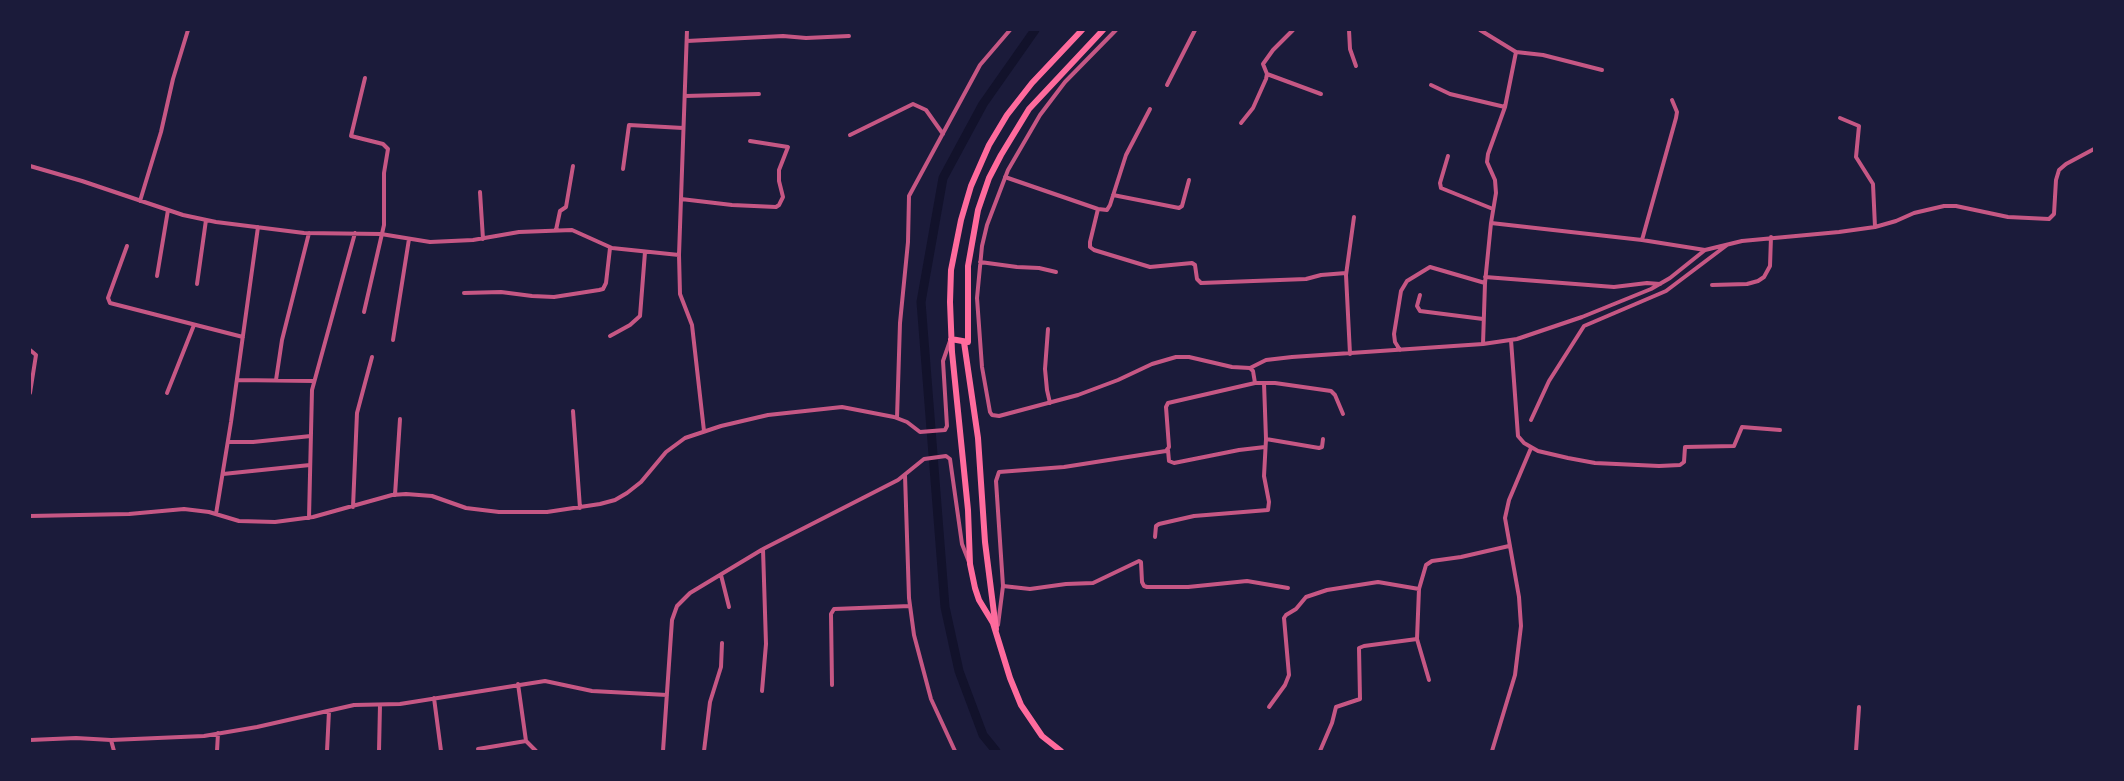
<!DOCTYPE html>
<style>
body{margin:0}
#map{position:relative;width:2124px;height:781px;overflow:hidden;background:#1b1b3a;font-family:Montserrat,sans-serif}
canvas{display:block}
.frame{position:absolute;inset:0;border:31px solid #1b1b3a;pointer-events:none}
</style>
<div id="map">
<canvas width="2124" height="781"></canvas>
<div class="frame"></div>
</div>
<script>
const ctx = document.querySelector('canvas').getContext('2d');
ctx.lineJoin = 'round';
const poly = rows => new Path2D(rows.map(r => 'M' + r).join(''));
function stroke(path, color, width, dash) { ctx.strokeStyle = color; ctx.lineWidth = width; ctx.lineCap = dash ? 'butt' : 'round'; ctx.setLineDash(dash || []); ctx.stroke(path); }
const canal = poly([
 [996,751,983,735,959,671,945,607,921,302,943,178,983,104,1035,30]
]);
const minor = poly([
 [1116,30,1065,82,1040,115,1008,170,987,225,982,246,977,298,982,367,990,412,992,415,999,416,1078,395,1118,380,1152,364,1176,357,1189,357,1232,367,1250,368,1253,371,1255,383],
 [1349,30,1350,49,1356,66],
 [1480,30,1516,52,1543,55,1602,70],
 [687,41,783,36,806,38,849,36],
 [1267,74,1321,94],
 [1167,85,1195,30],
 [1431,85,1450,94,1505,107],
 [685,96,759,94],
 [1840,118,1859,126,1856,157,1873,184,1875,227],
 [1241,123,1253,108,1266,79,1267,74,1263,64,1273,50,1293,30],
 [850,135,913,104,926,110,943,134],
 [1448,156,1440,183,1441,188,1493,209],
 [30,166,82,181,183,215,216,222,304,233,381,234,430,242,473,240,519,232,572,230,612,248,679,255,680,294,692,325,704,431],
 [623,169,629,125,683,128],
 [1005,177,1098,209,1107,210,1110,205,1126,155,1150,109],
 [480,192,483,239],
 [1113,195,1179,208,1182,206,1189,180],
 [681,199,732,205,776,207,779,205,783,197,779,181,779,170,788,147,750,141],
 [140,201,161,132,173,79,188,30],
 [1098,209,1090,242,1090,247,1094,250,1150,267,1192,263,1195,265,1197,279,1201,283,1306,279,1321,275,1346,273],
 [1491,223,1642,240,1705,250],
 [556,230,560,211,566,207,573,166],
 [1642,240,1676,118,1677,112,1672,100],
 [127,246,108,298,110,303,243,337],
 [679,255,687,30],
 [980,262,1017,267,1039,268,1056,272],
 [157,276,168,210],
 [1485,277,1614,287,1647,283,1660,284],
 [197,284,206,220],
 [1712,285,1747,284,1758,281,1764,277,1770,266,1771,237],
 [464,293,501,292,532,296,554,297,599,290,603,289,606,283,610,248],
 [1420,295,1417,306,1420,311,1483,319],
 [364,312,384,225,384,173,388,149,383,144,351,136,365,78],
 [1048,329,1045,369,1047,390,1050,403],
 [610,336,630,325,640,316,645,252],
 [393,340,409,239],
 [1511,340,1518,436,1524,443,1538,451,1568,458,1595,463,1659,466,1680,465,1684,462,1685,447,1734,446,1742,427,1780,430],
 [1483,344,1485,283,1491,223,1496,193,1495,180,1487,162,1488,154,1505,107,1516,52],
 [30,350,36,355,30,393],
 [1400,350,1395,342,1394,334,1401,291,1407,281,1430,267,1485,283],
 [1350,354,1346,275,1354,217],
 [1250,368,1266,360,1292,357,1483,344,1517,339,1582,317,1651,289,1670,278,1705,250,1742,241,1839,232,1875,227,1896,221,1914,213,1944,206,1956,206,2008,217,2049,219,2054,214,2056,180,2059,170,2066,164,2094,149],
 [237,380,314,381],
 [276,380,282,340,309,233],
 [167,393,194,325],
 [573,411,580,508],
 [897,418,900,323,908,242,909,196,980,65,1010,30],
 [1531,420,1549,381,1584,326,1666,291,1727,245],
 [1266,439,1319,448,1322,447,1323,439],
 [228,442,253,442,311,436],
 [1168,450,1169,461,1174,463,1239,450,1265,447],
 [223,474,310,465],
 [905,475,909,598,914,635,931,699,955,751],
 [395,495,400,419],
 [353,507,357,413,372,357],
 [216,514,231,422,258,227],
 [30,516,129,514,184,509,209,512,239,521,275,522,313,517,392,495,406,494,432,496,466,508,499,512,547,512,600,504,615,500,627,493,641,482,666,452,685,438,721,426,768,415,842,407,894,417,907,422,920,432,945,430,947,426,943,361,950,341],
 [309,518,312,390,355,233],
 [1155,537,1156,526,1159,524,1194,516,1268,510,1269,502,1264,476,1266,439,1264,383],
 [721,575,729,607],
 [1003,586,1030,589,1066,584,1093,583,1139,561,1141,562,1142,582,1144,586,1147,587,1188,587,1247,581,1288,588],
 [998,625,1003,586,996,481,999,472,1064,467,1166,451,1169,447,1166,407,1168,403,1255,383,1275,383,1331,391,1335,395,1343,414],
 [1429,680,1417,639,1419,589,1426,565,1432,561,1461,557,1509,546],
 [518,684,526,741,536,751],
 [832,685,831,614,834,609,910,606],
 [762,691,766,644,763,549],
 [434,698,441,751],
 [1269,707,1285,685,1289,675,1284,618,1286,615,1296,609,1306,597,1327,590,1378,582,1419,589],
 [30,740,76,738,111,740,204,736,257,727,354,705,400,704,545,681,592,691,667,695],
 [111,740,114,751],
 [478,749,526,741],
 [217,751,218,733],
 [327,751,329,711],
 [379,751,380,705],
 [663,751,672,620,677,606,690,593,763,549,898,480,924,459,946,456,950,459,962,544,969,562],
 [704,751,710,702,721,667,722,643],
 [1320,751,1332,723,1336,707,1360,699,1359,648,1364,646,1417,639],
 [1492,751,1515,675,1521,626,1519,597,1505,518,1509,500,1531,448],
 [1856,751,1859,707]
]);
const primary = poly([
 [964,342,978,438,985,542,996,629]
]);
const trunk = poly([
 [951,339,968,342,968,266,978,210,989,178,1001,155,1029,109,1103,30],
 [1061,751,1042,736,1021,705,1010,678,993,623,979,600,975,588,970,564,968,510,952,352,950,302,951,270,961,220,971,186,989,145,1007,115,1032,83,1082,30]
]);
stroke(canal, '#12122b', 9);
stroke(minor, '#c65784', 4);
stroke(primary, '#ff6b9d', 6);
stroke(trunk, '#ff6b9d', 6);
</script>
